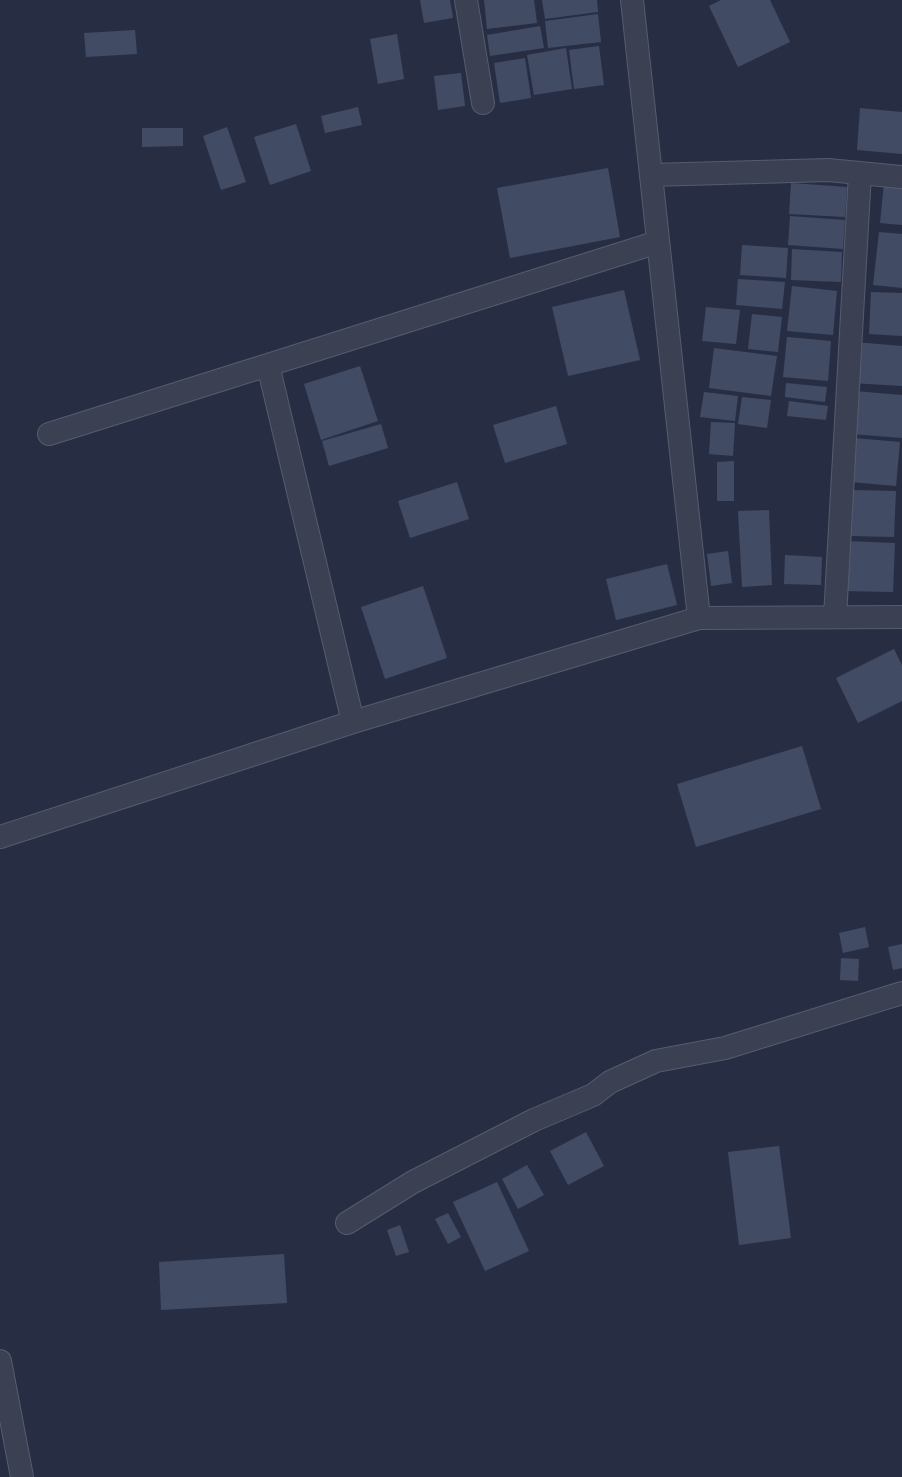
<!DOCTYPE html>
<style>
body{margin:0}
canvas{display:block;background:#272e44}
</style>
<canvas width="902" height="1477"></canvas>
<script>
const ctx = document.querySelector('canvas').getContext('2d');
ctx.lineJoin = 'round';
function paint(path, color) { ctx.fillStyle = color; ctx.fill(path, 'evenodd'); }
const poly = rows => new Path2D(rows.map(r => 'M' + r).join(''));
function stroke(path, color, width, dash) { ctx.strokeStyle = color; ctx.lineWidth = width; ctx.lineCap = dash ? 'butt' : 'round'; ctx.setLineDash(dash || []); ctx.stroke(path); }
const building = poly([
 [420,0,450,0,453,18,424,23],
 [484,0,534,0,537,23,487,29],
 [542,0,597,0,598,12,545,19],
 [721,0,770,0,790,42,738,67,709,6],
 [598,14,601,42,548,48,545,21],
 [540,26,544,48,490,56,487,35],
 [135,30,137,54,86,57,84,33],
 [397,34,404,79,378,84,370,39],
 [599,46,604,85,574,89,569,50],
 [566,48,572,89,534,95,527,55],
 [525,58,531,98,500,103,494,63],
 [461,73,465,106,438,110,434,76],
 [358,107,362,125,325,133,321,116],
 [860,108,902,112,902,154,857,150],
 [296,124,311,171,270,185,254,137],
 [227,127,246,182,221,190,203,136],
 [142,128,183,128,183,146,142,147],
 [608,168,620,237,510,258,497,188],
 [791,183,847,187,845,217,789,214],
 [884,183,902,184,902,225,880,223],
 [790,216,845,220,843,249,788,245],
 [879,232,902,234,902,288,873,285],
 [742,245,788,248,786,278,740,275],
 [792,249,842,252,841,282,791,280],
 [738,279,785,282,782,309,736,305],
 [792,286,837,291,833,335,787,331],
 [624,290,640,360,568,376,552,307],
 [871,292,902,293,902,336,869,334],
 [706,307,740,310,736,344,702,341],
 [752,314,782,317,778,352,748,349],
 [787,337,831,341,828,381,783,377],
 [854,342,902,346,902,386,851,383],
 [714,348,777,356,771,396,709,388],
 [360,366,378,421,321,440,304,384],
 [786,383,827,387,825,402,785,397],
 [854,391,902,395,902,438,851,434],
 [704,392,738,396,735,421,700,417],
 [742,397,771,400,767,428,738,424],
 [789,401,828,406,826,420,787,416],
 [556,406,567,444,505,463,493,425],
 [711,422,735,423,733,456,709,454],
 [381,424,388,448,329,466,322,441],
 [854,438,900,442,896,486,850,482],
 [734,461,734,501,717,501,717,462],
 [457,482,469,519,410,538,398,501],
 [853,490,896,491,894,537,851,536],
 [769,510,772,585,742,587,738,511],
 [846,541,895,543,893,592,844,591],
 [728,551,732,583,711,586,707,554],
 [785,555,822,557,821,585,784,584],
 [667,564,677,605,616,620,606,579],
 [423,586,447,658,385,679,361,607],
 [894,649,902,665,902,701,858,723,836,678],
 [802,746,821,809,696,847,677,784],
 [865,927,869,947,843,953,839,933],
 [902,944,902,968,893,970,888,947],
 [841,958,859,959,858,981,840,980],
 [586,1132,604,1166,568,1185,550,1151],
 [779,1146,791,1238,739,1245,728,1152],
 [527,1165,544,1195,518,1209,502,1179],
 [497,1182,529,1251,485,1271,453,1202],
 [448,1213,461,1237,448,1244,435,1219],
 [400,1225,409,1252,396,1256,387,1230],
 [284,1254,287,1303,161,1310,159,1262]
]);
const minor = poly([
 [466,0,483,103],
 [632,0,699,618,902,617],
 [651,175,828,170,902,177],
 [268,365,353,722],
 [49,434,658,242],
 [835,617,860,173],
 [0,837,353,722,699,618],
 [347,1223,413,1182,534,1120,593,1095,610,1082,656,1061,725,1048,902,993],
 [0,1361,22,1477]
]);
paint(building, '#424b64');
stroke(minor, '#565c6e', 24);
stroke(minor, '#3b4153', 22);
</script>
